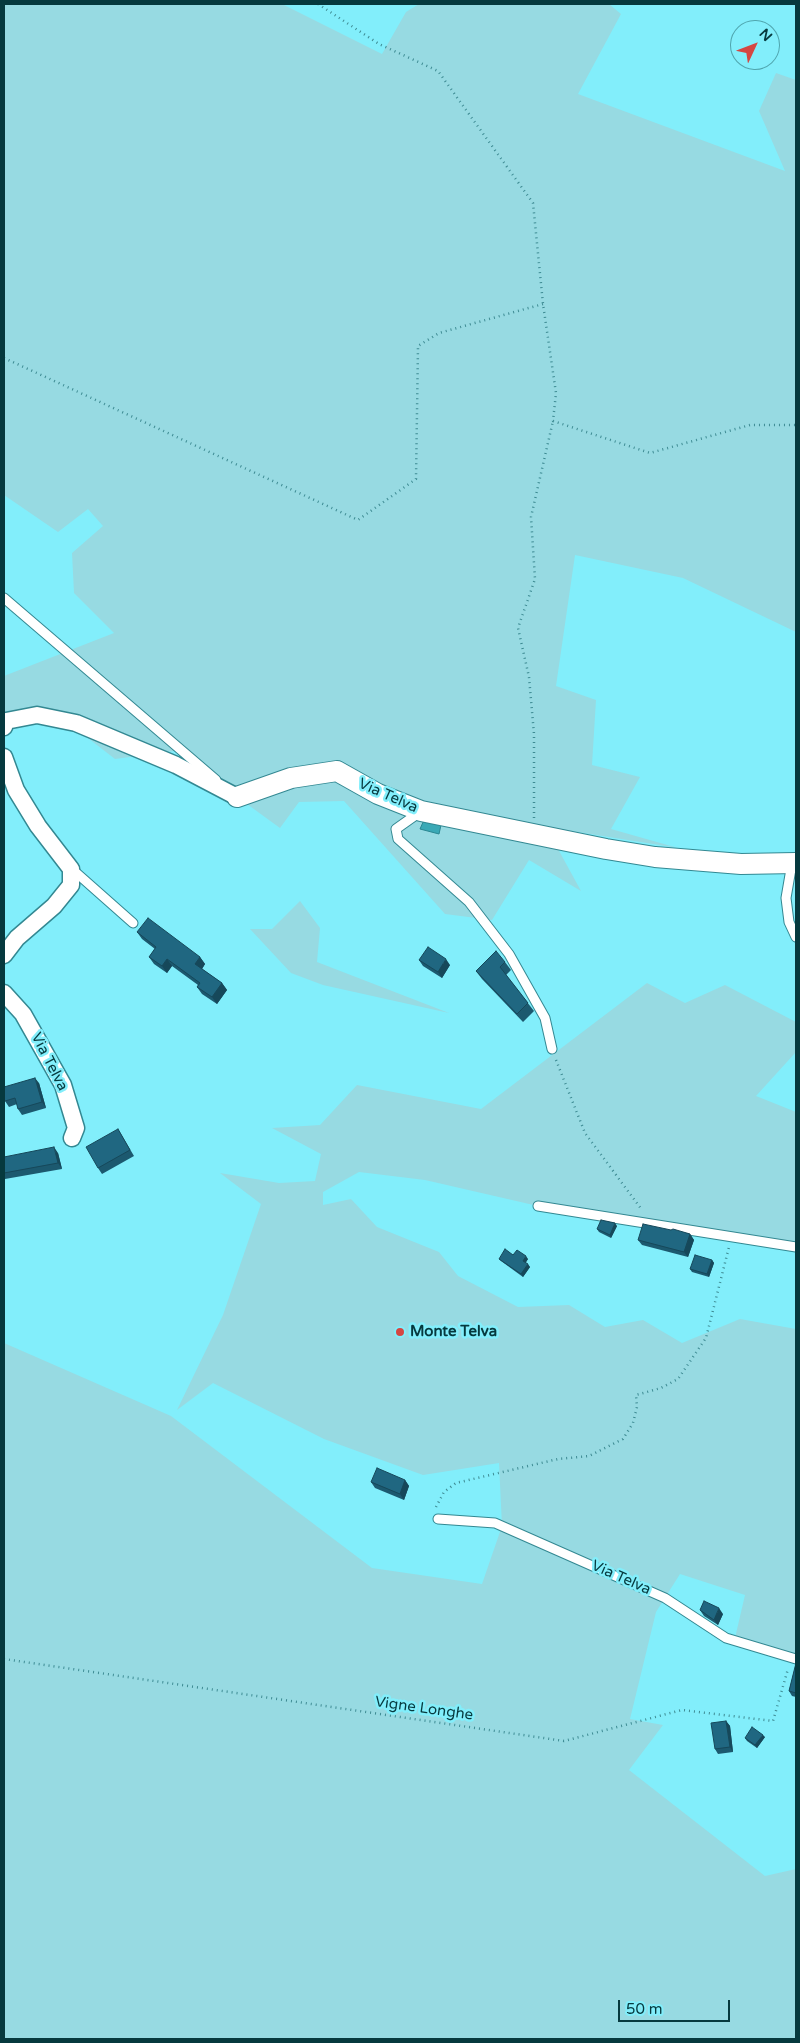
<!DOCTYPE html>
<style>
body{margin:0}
#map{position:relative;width:800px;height:2043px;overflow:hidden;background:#82eefb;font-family:"Varela Round",sans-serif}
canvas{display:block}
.frame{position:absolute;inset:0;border:5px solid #06393e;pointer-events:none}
.north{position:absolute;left:730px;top:20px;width:50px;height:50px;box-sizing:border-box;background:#82eefb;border:1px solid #50a6af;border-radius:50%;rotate:47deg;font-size:14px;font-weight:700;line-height:20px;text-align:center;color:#06393e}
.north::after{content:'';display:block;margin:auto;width:18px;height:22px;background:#d54642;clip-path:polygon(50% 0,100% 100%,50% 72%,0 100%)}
.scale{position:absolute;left:618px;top:2000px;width:112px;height:22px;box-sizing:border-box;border:2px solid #06393e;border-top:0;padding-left:6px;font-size:15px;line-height:18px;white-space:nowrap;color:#06393e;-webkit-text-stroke:4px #82eefb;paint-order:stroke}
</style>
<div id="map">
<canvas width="800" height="2043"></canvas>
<div class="frame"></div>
<div class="north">N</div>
<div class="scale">50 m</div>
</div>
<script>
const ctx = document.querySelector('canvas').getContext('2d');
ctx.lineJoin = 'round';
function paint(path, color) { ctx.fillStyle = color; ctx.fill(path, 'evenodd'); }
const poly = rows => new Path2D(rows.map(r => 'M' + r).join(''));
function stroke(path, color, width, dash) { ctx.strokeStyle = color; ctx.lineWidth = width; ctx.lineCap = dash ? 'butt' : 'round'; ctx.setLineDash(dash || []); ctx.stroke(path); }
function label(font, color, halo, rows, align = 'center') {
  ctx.font = font + ' "Varela Round",sans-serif'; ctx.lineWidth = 5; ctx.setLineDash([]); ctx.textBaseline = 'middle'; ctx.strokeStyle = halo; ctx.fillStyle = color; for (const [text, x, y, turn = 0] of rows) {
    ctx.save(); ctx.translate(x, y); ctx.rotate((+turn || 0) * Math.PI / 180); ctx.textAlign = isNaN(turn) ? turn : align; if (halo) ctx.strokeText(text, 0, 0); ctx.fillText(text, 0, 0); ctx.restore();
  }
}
const green = poly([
 [4,4,282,4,382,54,406,12,419,4,609,4,621,14,578,94,785,171,759,111,776,73,796,80,796,632,683,578,575,555,556,686,596,700,592,765,640,777,611,829,678,848,546,827,581,891,529,860,492,920,445,914,344,801,299,802,280,828,174,751,115,759,84,735,70,715,4,715,4,676,114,633,74,593,72,553,103,526,88,509,58,532,4,495],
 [300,901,320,928,317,962,449,1013,323,985,291,973,250,929,272,929],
 [647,983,685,1003,725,985,796,1022,796,1052,756,1096,796,1112,796,1252,732,1237,577,1215,425,1180,359,1172,323,1192,323,1205,351,1199,377,1227,439,1252,458,1276,518,1307,569,1305,605,1327,643,1320,682,1343,740,1319,796,1329,796,1658,735,1638,745,1595,680,1574,656,1612,630,1719,663,1725,629,1770,765,1876,796,1869,796,2039,4,2039,4,1343,171,1416,372,1568,482,1584,502,1526,499,1463,423,1475,324,1439,213,1383,177,1410,223,1315,261,1204,220,1173,279,1183,315,1181,321,1154,272,1128,320,1125,357,1085,481,1109]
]);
const water = poly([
 [424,820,441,825,439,834,420,829,424,820]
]);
const path = poly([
 [318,4,379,44,438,71,533,203,543,304,556,393,553,421,650,453,750,425,796,425],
 [4,358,358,520,416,479,418,346,439,333,543,304],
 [534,818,534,734,529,677,518,628,535,579,531,517,553,421],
 [556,1060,585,1133,642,1210],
 [436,1507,444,1492,456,1483,558,1459,589,1456,623,1439,633,1423,637,1407,636,1395,661,1388,678,1379,706,1338,729,1247],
 [4,1659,564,1741,682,1710,773,1721,788,1669]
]);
const service = poly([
 [4,598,216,780],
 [420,812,396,829,398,839,469,902,509,954,545,1018,552,1049],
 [792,863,786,898,789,922,796,937],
 [72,869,133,923],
 [538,1206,796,1247],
 [438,1519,495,1523,665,1598,726,1638,796,1659]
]);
const minor = poly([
 [4,727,6,721,37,715,76,723,176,765,237,797],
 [4,757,16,790,38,826,71,869,71,885,54,906,17,938,4,955],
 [4,993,23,1014,63,1085,76,1128,72,1138]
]);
const tertiary = poly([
 [237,797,291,778,337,771,378,794,421,811,606,849,655,857,741,864,796,863]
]);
const wall = poly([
 [137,932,200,957,205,964,202,969,222,983,227,990,217,1004,202,994,197,987,198,985,172,966,167,973,154,964,149,957,155,949,142,939],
 [419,960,450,965,442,978,423,966],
 [505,962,511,970,506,975,534,1011,523,1022,482,979,476,971],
 [39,1083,46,1108,22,1115,18,1109,17,1104,9,1107,5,1101],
 [118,1129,134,1156,102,1174,98,1168],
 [58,1153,62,1169,5,1179,4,1177,4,1157],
 [617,1226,611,1238,599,1232,597,1229],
 [671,1230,690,1234,694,1240,688,1257,642,1245,638,1240],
 [513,1255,528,1259,525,1263,530,1267,523,1277,501,1261,499,1259],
 [712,1260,714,1263,709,1277,692,1272,690,1269],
 [405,1480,409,1486,404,1500,375,1488,371,1482],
 [700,1610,723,1614,718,1625,704,1616],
 [796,1663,796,1697,792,1696,789,1691],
 [726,1721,730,1726,733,1752,718,1754,715,1749],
 [765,1737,757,1748,747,1741,745,1738]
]);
const shadedWall = poly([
 [200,957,205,964,200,972,195,964],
 [167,959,172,966,167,973,162,966],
 [446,959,450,965,442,978,438,972],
 [222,983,227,990,217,1004,212,997],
 [35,1078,39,1083,46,1108,42,1102],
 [54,1147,58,1153,62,1169,58,1163],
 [615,1223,617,1226,611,1238,610,1235],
 [690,1234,694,1240,688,1257,684,1252],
 [526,1256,528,1259,525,1264,523,1261],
 [712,1260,714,1263,709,1277,707,1274],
 [528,1264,530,1267,523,1277,521,1274],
 [405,1480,409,1486,404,1500,400,1494],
 [719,1608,723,1614,718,1625,714,1620],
 [726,1721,730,1726,733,1752,730,1747],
 [763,1735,765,1737,757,1748,755,1745]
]);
const building = poly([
 [148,918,200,957,195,964,222,983,212,997,197,987,200,983,167,959,162,966,149,957,156,947,137,932,148,918],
 [428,947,446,959,438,972,419,960,428,947],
 [496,951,505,962,500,967,528,1003,517,1014,476,971,496,951],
 [35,1078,42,1102,18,1109,15,1098,5,1101,4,1099,4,1087,35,1078],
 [118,1129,130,1150,98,1168,86,1147,118,1129],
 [54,1147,58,1163,4,1173,4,1157,54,1147],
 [601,1220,615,1223,610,1235,597,1229,601,1220],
 [643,1224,671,1230,673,1229,690,1234,684,1252,638,1240,643,1224],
 [505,1249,513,1255,517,1250,526,1256,523,1261,528,1264,521,1274,499,1259,505,1249],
 [695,1255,712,1260,707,1274,690,1269,695,1255],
 [377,1468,405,1480,400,1494,371,1482,377,1468],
 [704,1601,719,1608,714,1620,700,1610,704,1601],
 [796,1663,796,1693,789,1691,796,1663],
 [726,1721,730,1747,715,1749,711,1723,726,1721],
 [752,1727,763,1735,755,1745,745,1738,752,1727]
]);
const markers = [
 [400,1332,5,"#d54642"]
];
const streetNames = [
 ["Via Telva",388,796,24],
 ["Via Telva",49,1062,63],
 ["Via Telva",621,1578,24],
 ["Vigne Longhe",424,1709,8]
];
const poiNames = [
 ["Monte Telva",410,1332]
];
paint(green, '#97dae2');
paint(water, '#3aa9b6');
stroke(water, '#2a8792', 1);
stroke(service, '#338892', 11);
stroke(minor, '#338892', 19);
stroke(tertiary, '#338892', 22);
stroke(path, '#3e8b93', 2.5, [1, 4]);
stroke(service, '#fff', 9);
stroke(minor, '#fff', 16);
stroke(tertiary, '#fff', 20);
paint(wall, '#1c596f');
paint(shadedWall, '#16485a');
paint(building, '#206781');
stroke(building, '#16485a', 1);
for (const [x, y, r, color] of markers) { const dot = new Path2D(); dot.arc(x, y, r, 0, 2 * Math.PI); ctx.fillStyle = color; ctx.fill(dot); stroke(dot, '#82eefb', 2); }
label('15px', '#06393e', '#82eefb', streetNames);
label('bold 15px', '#06393e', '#82eefb', poiNames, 'left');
</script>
